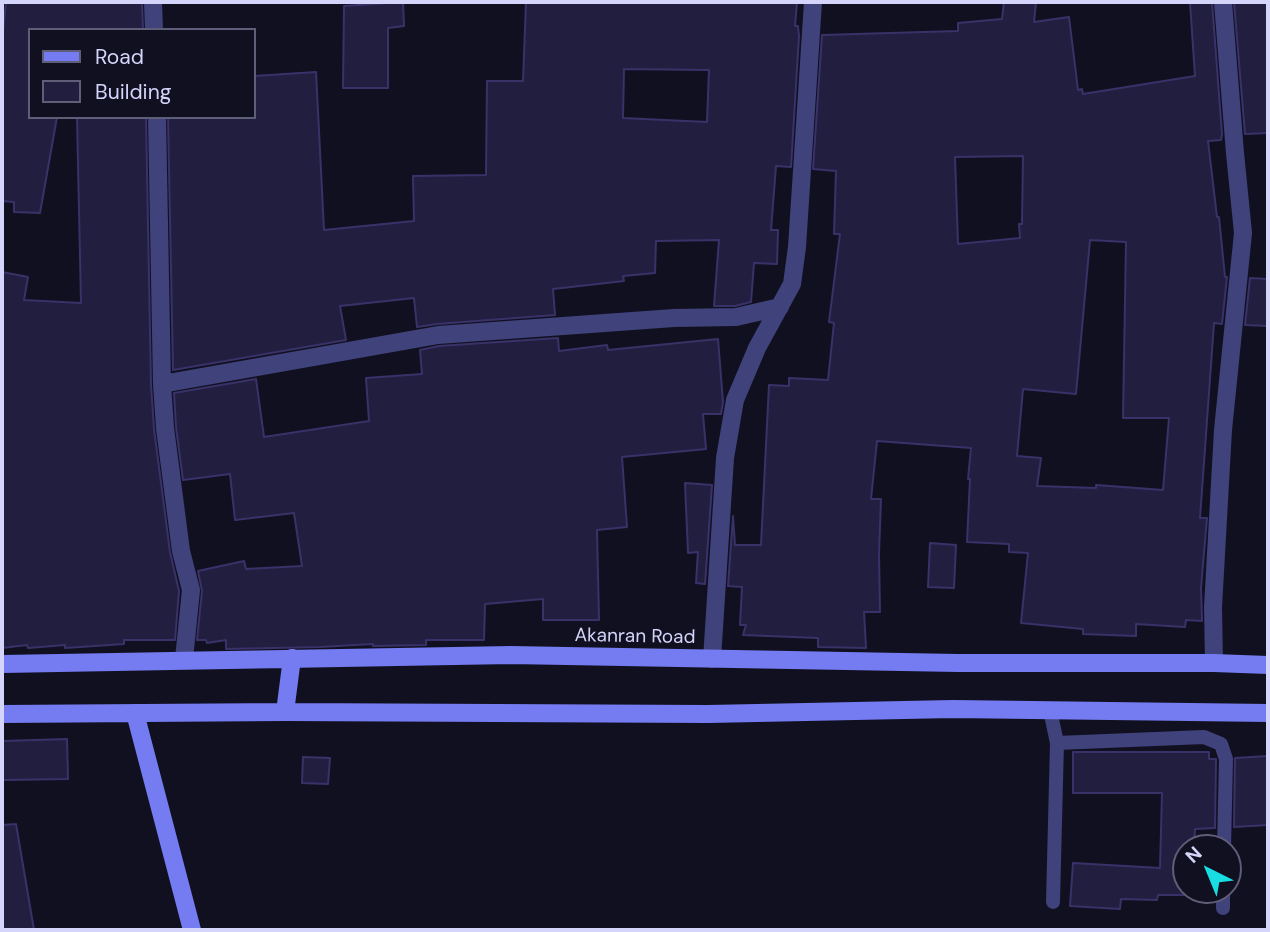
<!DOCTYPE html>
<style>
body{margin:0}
#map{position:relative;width:1270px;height:932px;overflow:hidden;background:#111021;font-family:"DM Sans",sans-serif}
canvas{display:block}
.frame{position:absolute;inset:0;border:4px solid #d5d4fa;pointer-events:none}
.legend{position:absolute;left:28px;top:28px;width:228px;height:91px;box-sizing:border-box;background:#111021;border:2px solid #5f5e78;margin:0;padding:9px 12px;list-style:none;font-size:21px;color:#d5d4fa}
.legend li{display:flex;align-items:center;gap:14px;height:35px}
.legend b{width:35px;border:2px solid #5f5e78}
.north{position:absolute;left:1172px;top:834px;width:70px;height:70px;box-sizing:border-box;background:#111021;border:2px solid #5f5e78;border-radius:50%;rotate:317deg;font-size:19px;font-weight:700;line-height:28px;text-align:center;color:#d5d4fa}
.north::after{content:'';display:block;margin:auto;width:24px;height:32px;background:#18dde2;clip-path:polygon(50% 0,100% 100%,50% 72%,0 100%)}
</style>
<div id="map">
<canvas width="1270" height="932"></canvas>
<div class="frame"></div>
<ul class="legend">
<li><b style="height:9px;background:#757bf0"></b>Road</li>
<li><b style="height:19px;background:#221e3f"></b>Building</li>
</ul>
<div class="north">N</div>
</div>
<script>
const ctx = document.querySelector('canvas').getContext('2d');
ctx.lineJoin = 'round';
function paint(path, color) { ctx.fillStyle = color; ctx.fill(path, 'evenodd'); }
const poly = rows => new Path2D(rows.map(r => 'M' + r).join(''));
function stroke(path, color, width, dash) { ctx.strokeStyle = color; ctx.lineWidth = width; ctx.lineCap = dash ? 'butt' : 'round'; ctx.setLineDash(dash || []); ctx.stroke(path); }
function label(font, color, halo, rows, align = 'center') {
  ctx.font = font + ' "DM Sans",sans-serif'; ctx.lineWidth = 7; ctx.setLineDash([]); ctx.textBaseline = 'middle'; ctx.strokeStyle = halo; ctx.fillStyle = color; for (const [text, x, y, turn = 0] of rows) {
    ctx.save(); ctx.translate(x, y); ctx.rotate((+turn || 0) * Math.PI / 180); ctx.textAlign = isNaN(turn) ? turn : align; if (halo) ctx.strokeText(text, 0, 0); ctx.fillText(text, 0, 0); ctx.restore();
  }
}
const building = poly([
 [6,2,142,2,143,30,30,30,30,117,57,117,40,213,14,212,14,202,2,201,2,42,6,2],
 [403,2,404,26,388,28,388,88,343,88,344,6,403,2],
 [526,2,797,2,795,26,798,26,799,36,791,167,776,166,771,230,778,230,777,264,754,263,751,302,735,306,714,306,719,240,656,241,655,273,623,276,624,281,553,289,555,315,437,324,417,327,414,298,340,306,346,340,173,370,168,117,254,117,254,76,316,72,324,230,414,221,413,176,486,175,487,81,523,81,526,2],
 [624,69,709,70,707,122,623,118,624,69],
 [1004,2,1036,2,1034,22,1069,17,1078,90,1082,89,1083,94,1195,76,1190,2,1212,2,1222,134,1221,140,1208,141,1217,217,1219,217,1225,277,1227,277,1222,324,1214,323,1200,518,1207,518,1201,588,1202,621,1186,620,1185,627,1136,624,1136,636,1083,634,1083,629,1021,623,1028,553,1009,552,1009,544,967,542,970,479,968,479,971,448,877,441,871,499,881,499,879,554,880,612,864,612,866,648,818,647,818,638,743,635,746,625,740,625,742,587,728,586,733,516,735,545,761,545,769,385,789,386,789,378,828,380,834,323,829,322,840,234,834,234,836,171,813,169,822,35,958,31,958,23,1002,19,1004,2],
 [1023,156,1022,224,1019,224,1020,238,958,244,955,157,1023,156],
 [1090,240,1126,242,1123,418,1169,418,1163,490,1096,485,1096,488,1037,486,1041,458,1017,456,1023,389,1076,394,1090,240],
 [1234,2,1268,2,1268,133,1245,134,1234,2],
 [77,117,146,117,151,385,154,429,170,552,179,591,175,640,124,640,124,644,65,648,65,645,28,648,27,645,2,648,2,272,28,277,24,300,81,303,77,117],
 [1250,278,1268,279,1268,326,1245,325,1250,278],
 [558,338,559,351,607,345,608,350,718,339,723,402,721,414,703,414,706,449,622,457,627,527,597,530,599,620,543,620,543,599,485,604,484,640,426,640,426,645,373,646,373,644,320,647,226,649,226,640,207,643,206,640,197,640,202,591,198,571,244,561,246,569,302,566,294,513,235,520,230,474,183,480,176,427,174,393,256,379,264,437,369,421,366,378,422,374,420,350,439,346,558,338],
 [685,483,712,485,705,584,696,583,698,552,688,553,685,483],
 [930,543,956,545,954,588,928,587,930,543],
 [67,739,68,779,2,780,2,741,67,739],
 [1073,752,1209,752,1209,759,1216,759,1215,828,1195,829,1194,848,1186,848,1186,890,1194,890,1194,895,1158,895,1157,900,1121,899,1120,909,1070,906,1073,863,1160,868,1162,793,1073,793,1073,752],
 [1268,756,1268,825,1234,827,1235,758,1268,756],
 [303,757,330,758,328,784,302,783,303,757],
 [16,824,34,930,2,930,2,825,16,824]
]);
const lane = poly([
 [1050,710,1057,743,1053,902],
 [1057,743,1204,737,1221,744,1226,759,1224,848],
 [1223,908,1223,890]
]);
const street = poly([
 [153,2,154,30],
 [157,117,162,384,165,428,181,551,191,590,184,659],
 [162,384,438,335,674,318,736,317,780,307],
 [712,659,725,458,735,400,757,348,792,284,797,247,813,2],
 [1214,663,1213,607,1223,430,1243,233,1235,153,1223,2]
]);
const secondary = poly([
 [2,664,511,655,958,663,1214,663,1268,665],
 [285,712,292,658],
 [135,713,192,930],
 [2,714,285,712,708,714,953,709,1268,713]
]);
const streetNames = [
 ["Akanran Road",635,637,1]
];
paint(building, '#221e3f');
stroke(building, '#393269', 2);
stroke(lane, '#40427b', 14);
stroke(street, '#40427b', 18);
stroke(secondary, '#757bf0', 18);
label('19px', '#d5d4fa', '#111021', streetNames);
</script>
